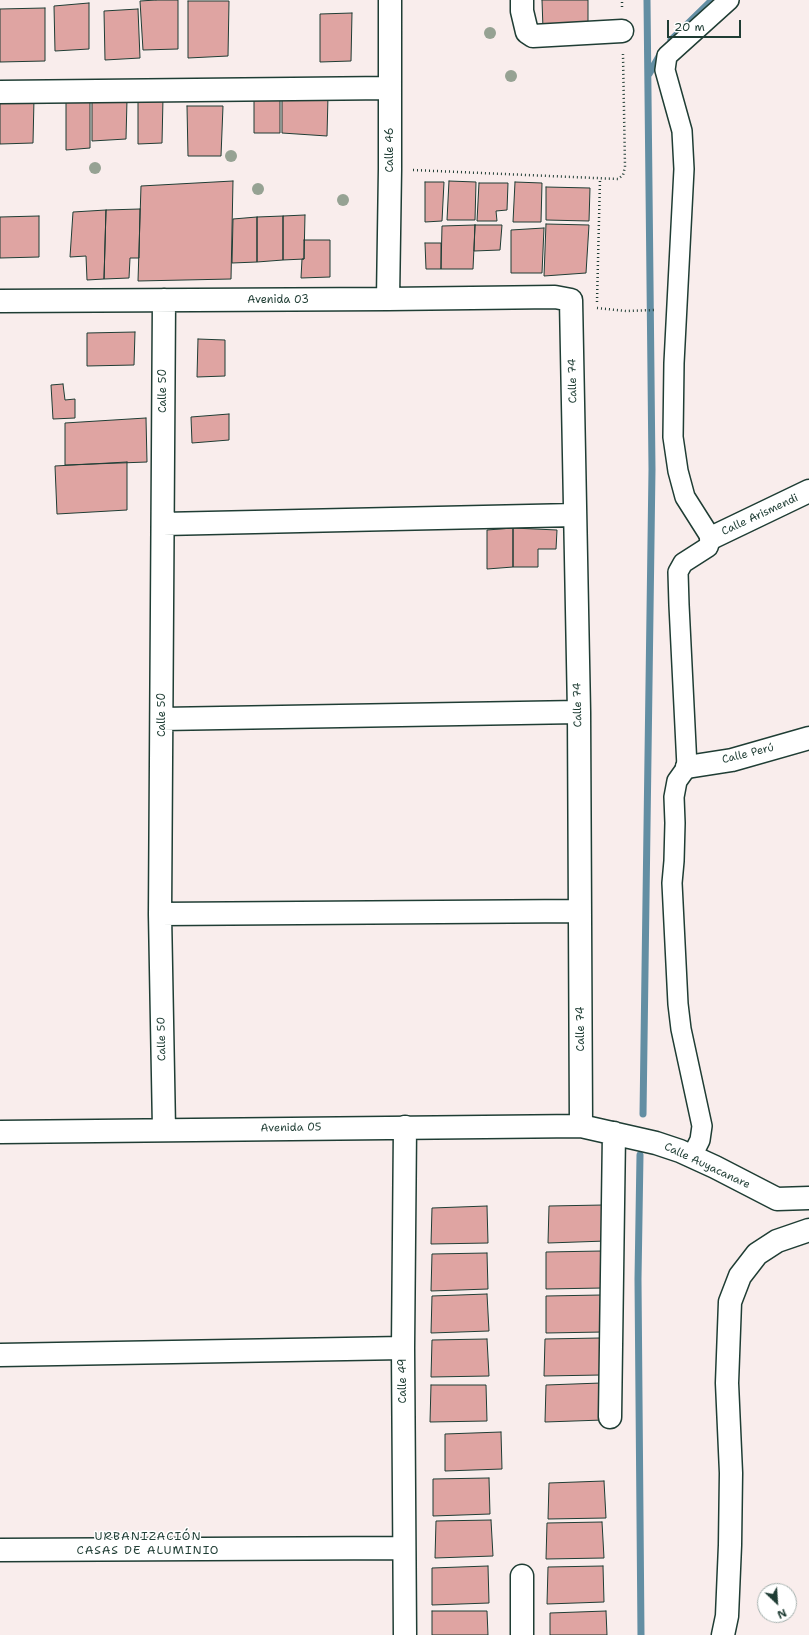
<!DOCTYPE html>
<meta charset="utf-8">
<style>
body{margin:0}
#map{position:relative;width:809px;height:1635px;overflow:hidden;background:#f9edec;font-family:"Shantell Sans",sans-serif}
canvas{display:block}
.north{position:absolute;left:757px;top:1583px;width:40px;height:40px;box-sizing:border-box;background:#fff;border:1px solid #a5b1ae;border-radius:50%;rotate:155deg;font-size:11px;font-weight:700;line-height:16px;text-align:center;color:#1f3d34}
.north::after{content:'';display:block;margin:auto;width:14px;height:18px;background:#1f3d34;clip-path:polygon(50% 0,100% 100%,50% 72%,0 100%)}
.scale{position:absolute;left:667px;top:20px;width:74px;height:18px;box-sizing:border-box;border:2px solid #1f3d34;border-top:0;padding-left:5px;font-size:12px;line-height:14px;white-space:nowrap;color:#1f3d34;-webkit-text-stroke:3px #fff;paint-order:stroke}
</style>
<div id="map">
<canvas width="809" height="1635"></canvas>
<div class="north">N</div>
<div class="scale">20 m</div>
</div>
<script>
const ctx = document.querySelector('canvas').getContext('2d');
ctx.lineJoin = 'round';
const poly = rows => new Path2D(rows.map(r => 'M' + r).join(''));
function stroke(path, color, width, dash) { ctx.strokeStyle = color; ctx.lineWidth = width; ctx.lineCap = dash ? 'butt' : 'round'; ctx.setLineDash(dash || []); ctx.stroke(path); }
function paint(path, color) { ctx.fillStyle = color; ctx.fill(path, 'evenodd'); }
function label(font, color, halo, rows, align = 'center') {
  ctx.font = font + ' "Shantell Sans",sans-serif'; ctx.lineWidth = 3; ctx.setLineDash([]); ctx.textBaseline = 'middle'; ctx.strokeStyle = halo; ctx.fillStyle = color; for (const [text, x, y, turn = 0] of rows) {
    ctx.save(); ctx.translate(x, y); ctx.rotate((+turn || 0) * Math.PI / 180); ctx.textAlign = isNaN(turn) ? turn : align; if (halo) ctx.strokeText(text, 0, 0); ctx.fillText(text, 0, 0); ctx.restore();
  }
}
const stream = poly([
 [671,40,712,0],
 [649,74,662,51],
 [643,1114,652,469,647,0],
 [640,1155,638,1279,641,1635]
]);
const building = poly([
 [156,0,178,0,178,49,143,50,140,1,156,0],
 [542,0,588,0,588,27,543,29,542,0],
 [188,1,229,1,228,56,188,58,188,1],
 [89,3,89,49,55,51,54,6,89,3],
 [45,8,45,61,0,62,0,9,45,8],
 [138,9,140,58,105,60,104,11,138,9],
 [352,13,351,61,320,62,320,14,352,13],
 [282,94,328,96,327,136,282,133,282,94],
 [254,95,280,95,280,133,254,133,254,95],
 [66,96,90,96,90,148,66,150,66,96],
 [138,98,163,98,162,143,138,144,138,98],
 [0,99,34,99,33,143,0,144,0,99],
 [127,100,126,139,92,141,92,101,127,100],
 [187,106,223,106,221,156,188,156,187,106],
 [233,181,231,279,138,281,141,186,233,181],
 [449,181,476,182,475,220,447,220,449,181],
 [425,182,444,182,442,221,425,222,425,182],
 [515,182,542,183,541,222,513,222,515,182],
 [479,183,508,183,507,210,496,211,497,221,477,221,479,183],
 [546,187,590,188,589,221,546,220,546,187],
 [140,209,139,258,130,258,129,278,104,279,106,210,140,209],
 [106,210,104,279,87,280,86,256,70,257,73,212,106,210],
 [305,215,304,259,283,260,283,216,305,215],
 [39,216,39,257,0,258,0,217,39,216],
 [283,216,283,260,257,262,257,217,283,216],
 [257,217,257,262,232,263,233,219,257,217],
 [546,224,589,225,586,273,544,276,546,224],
 [475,225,473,269,441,269,442,226,475,225],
 [475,225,502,225,500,250,474,251,475,225],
 [544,228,542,273,511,273,511,230,544,228],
 [304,240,330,240,330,277,301,278,302,259,304,259,304,240],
 [425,243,441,243,441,269,426,269,425,243],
 [135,332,134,365,87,366,87,333,135,332],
 [198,339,225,340,225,376,197,377,198,339],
 [63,384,65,400,75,399,75,418,53,419,51,385,63,384],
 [229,414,229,440,192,443,191,417,229,414],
 [146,418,147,462,65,465,65,423,146,418],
 [127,462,127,510,57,514,55,466,127,462],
 [513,528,513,567,487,569,487,530,513,528],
 [513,528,557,530,556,549,538,549,538,567,513,567,513,528],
 [604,1205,606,1241,548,1243,549,1206,604,1205],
 [487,1206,488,1243,431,1244,432,1208,487,1206],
 [602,1251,603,1288,546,1289,546,1252,602,1251],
 [487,1253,488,1289,431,1291,432,1254,487,1253],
 [487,1294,489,1331,431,1333,432,1296,487,1294],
 [602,1295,603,1332,546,1333,546,1296,602,1295],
 [600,1338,601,1375,544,1376,545,1339,600,1338],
 [487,1339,489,1376,431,1377,432,1340,487,1339],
 [601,1383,603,1420,545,1422,546,1385,601,1383],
 [431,1385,486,1385,487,1421,430,1422,431,1385],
 [501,1432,502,1469,445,1471,445,1434,501,1432],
 [489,1478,490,1514,433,1516,433,1479,489,1478],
 [604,1481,606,1518,548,1519,549,1483,604,1481],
 [491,1520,493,1556,435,1558,436,1521,491,1520],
 [602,1522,604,1558,546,1559,547,1523,602,1522],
 [488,1566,489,1603,432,1605,432,1568,488,1566],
 [603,1566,604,1602,547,1604,548,1567,603,1566],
 [432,1611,487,1611,488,1635,432,1635,432,1611],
 [606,1611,607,1635,550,1635,550,1613,606,1611]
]);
const path = poly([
 [622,7,622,0],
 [413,170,618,179,623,175,625,167,623,54],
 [597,302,600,179],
 [597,308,626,311,655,310]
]);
const pedestrian = poly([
 [692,1156,700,1140,702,1126,681,1029,678,1004,672,883,674,861,675,823,674,797,677,781,687,767,679,605,678,572,683,563,708,547,711,538,685,497,678,471,673,437,674,363,684,169,682,131,665,70,667,56,729,0]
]);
const minor = poly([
 [522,0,522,11,527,32,533,36,622,31],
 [0,92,390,88],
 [388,299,390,169,390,0],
 [164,300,160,914,164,1129],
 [0,301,388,299,555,297,571,300,579,712,581,1126],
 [163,524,575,515],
 [711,538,809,491],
 [162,719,579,712],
 [687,767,732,760,809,738],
 [160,914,580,911],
 [405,1127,403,1348,405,1635],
 [0,1132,581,1126,656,1143,680,1151,715,1167,777,1199,809,1198],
 [0,1355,403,1348],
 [610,1417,614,1133],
 [0,1550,404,1548],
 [522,1576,522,1635],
 [723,1635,727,1616,730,1545,731,1473,727,1383,730,1302,740,1276,757,1254,777,1241,809,1230]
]);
const trees = [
 [490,33],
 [511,76],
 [231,156],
 [95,168],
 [258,189],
 [343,200]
];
const streetNames = [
 ["Calle 46",390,150,-90],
 ["Avenida 03",278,300],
 ["Calle 74",573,381,-91],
 ["Calle 50",163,391,-90],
 ["Calle Arismendi",760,515,-25],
 ["Calle 74",578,705,-91],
 ["Calle 50",162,715,-90],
 ["Calle Perú",748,754,-14],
 ["Calle 74",581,1029,-90],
 ["Calle 50",162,1039,-91],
 ["Avenida 05",291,1128,-1],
 ["Calle Auyacanare",707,1166,25],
 ["Calle 49",403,1381,-90]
];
const neighbourhoodNames = [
 ["URBANIZACIÓN",148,1537],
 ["CASAS DE ALUMINIO",148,1551]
];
stroke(stream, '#638ea3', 7);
paint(building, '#dfa4a2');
stroke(building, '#1f3d34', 1);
stroke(pedestrian, '#1f3d34', 22);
stroke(minor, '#1f3d34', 25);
stroke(path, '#1f3d34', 2.5, [1, 3]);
stroke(pedestrian, '#fff', 19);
stroke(minor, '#fff', 22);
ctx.fillStyle = '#96a293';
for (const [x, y] of trees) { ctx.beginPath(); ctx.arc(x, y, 6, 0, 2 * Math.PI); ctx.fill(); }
label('11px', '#1f3d34', '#fff', streetNames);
ctx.letterSpacing = '1px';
label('12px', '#1f3d34', '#fff', neighbourhoodNames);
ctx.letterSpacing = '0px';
</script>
